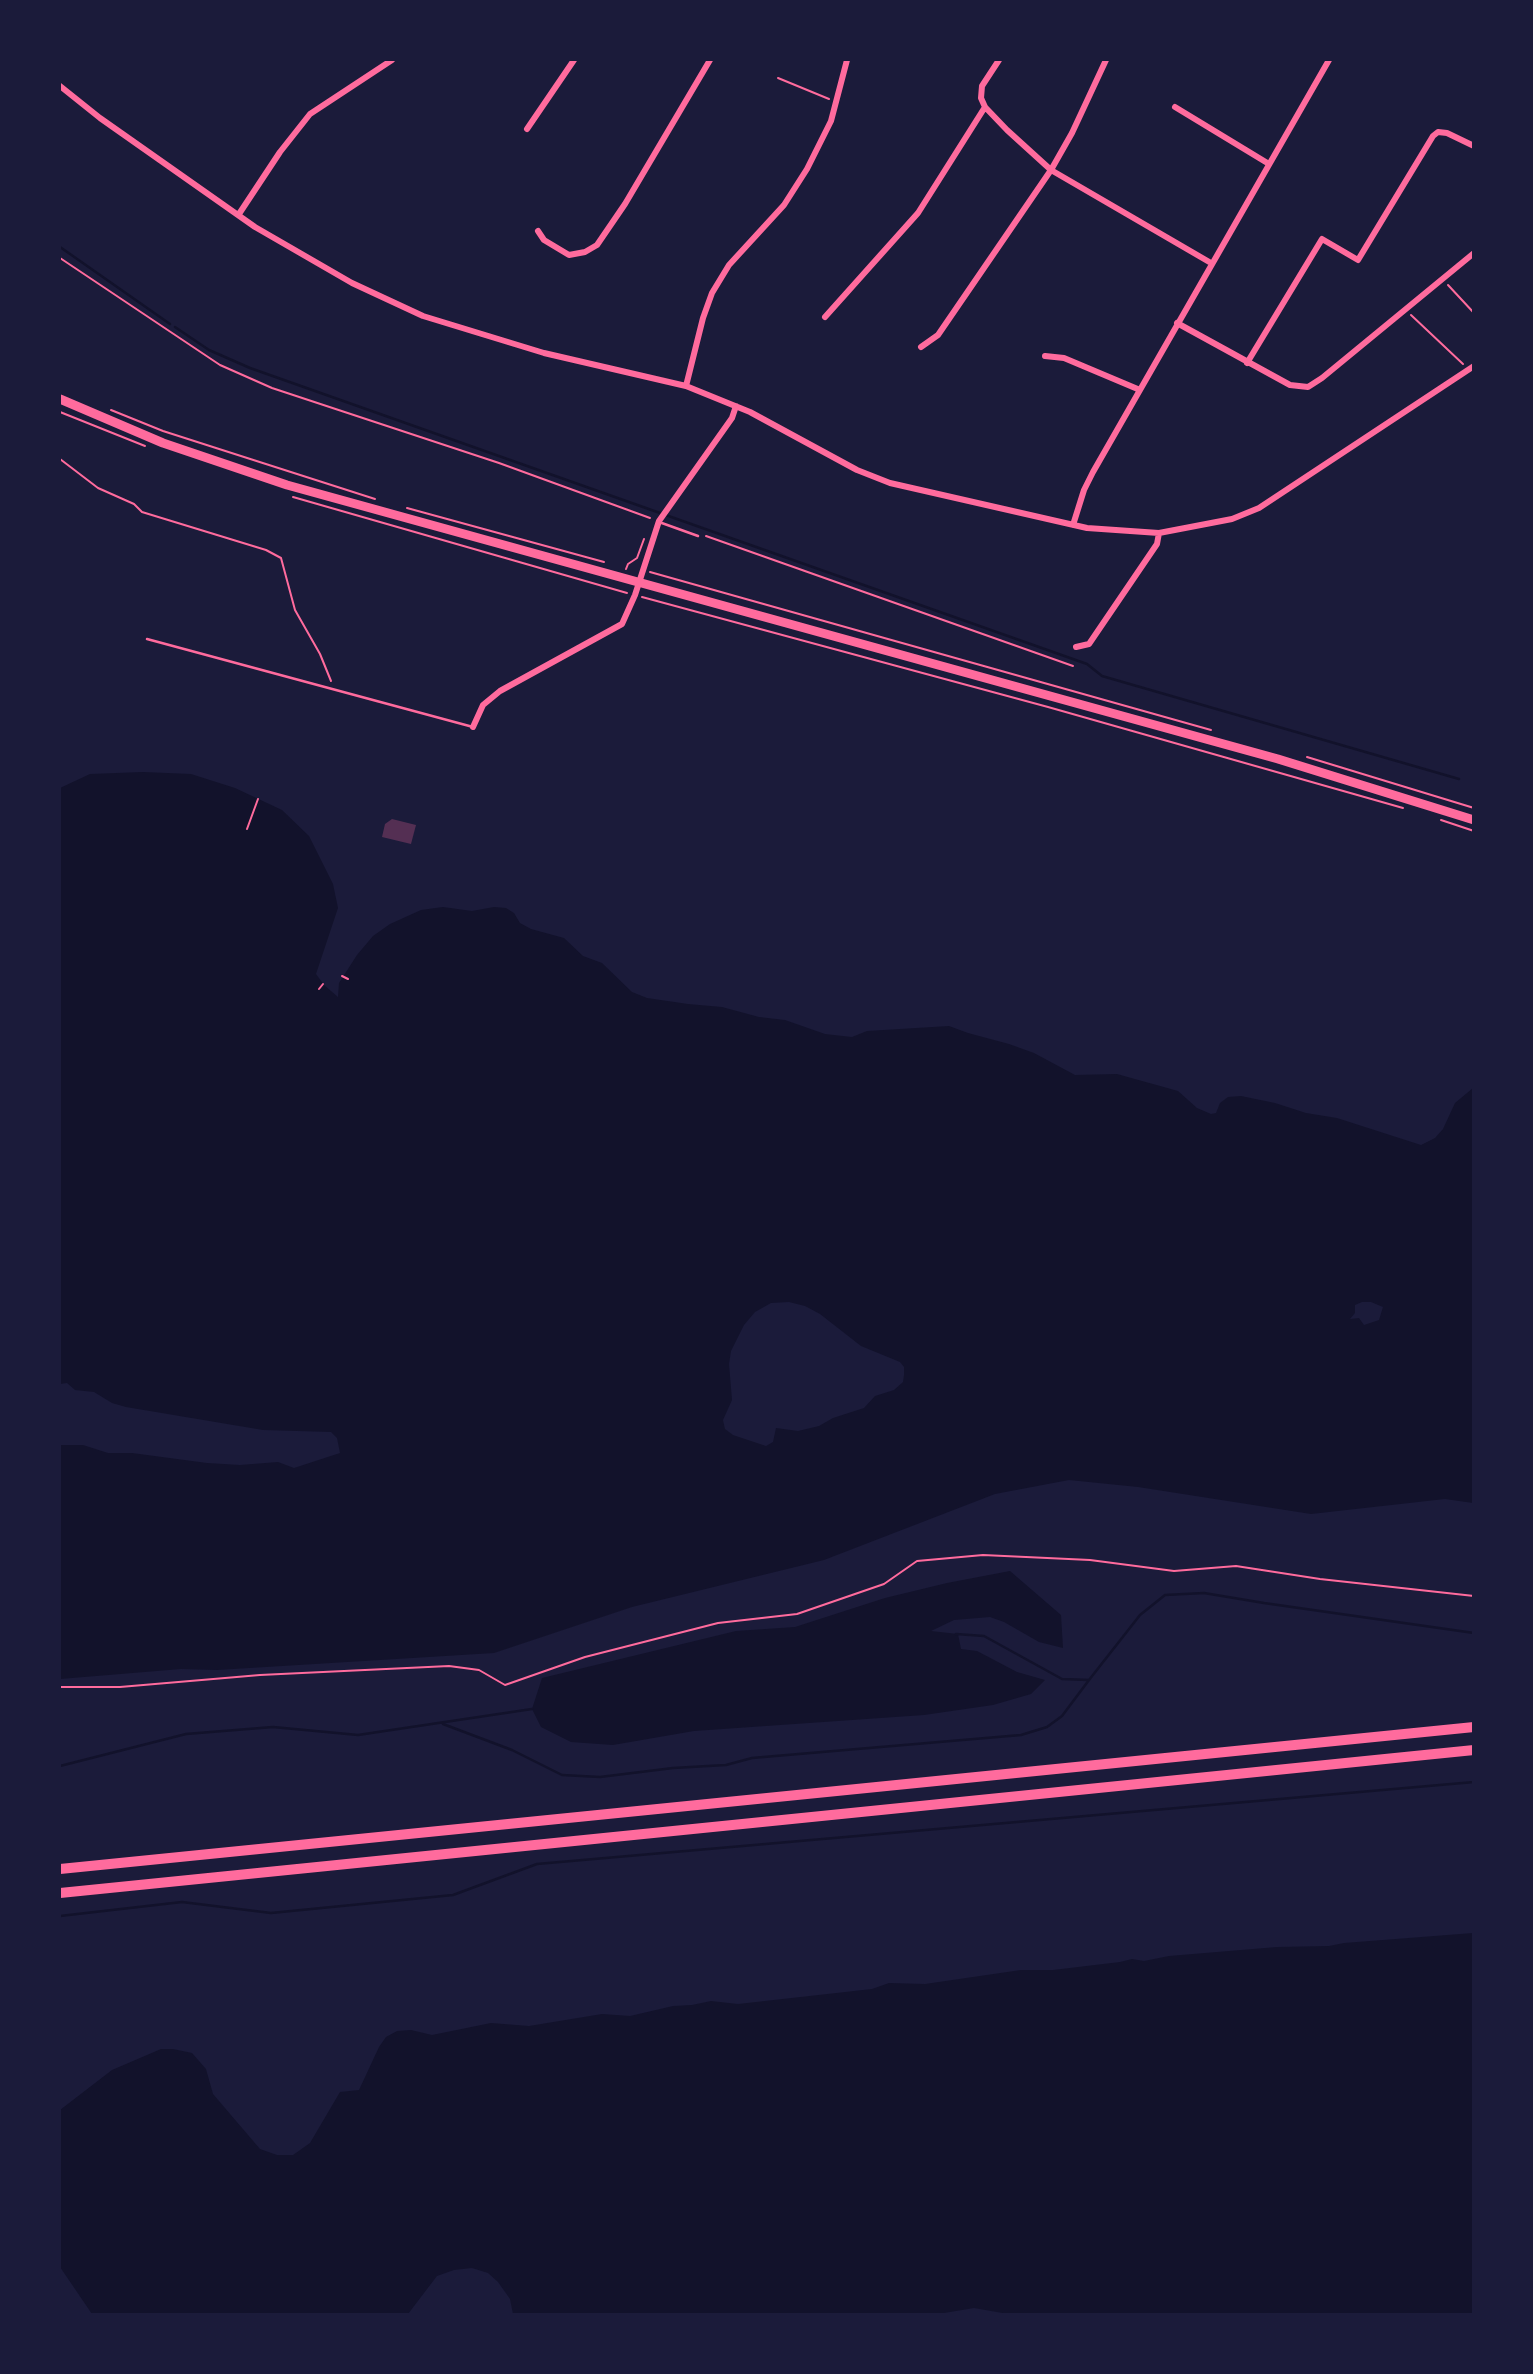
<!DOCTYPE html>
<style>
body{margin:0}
#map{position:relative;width:1533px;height:2374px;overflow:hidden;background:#1b1b3a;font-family:"Sofia Sans Condensed",sans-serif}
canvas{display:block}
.frame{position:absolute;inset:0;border:61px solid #1b1b3a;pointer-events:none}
</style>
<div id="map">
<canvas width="1533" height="2374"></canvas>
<div class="frame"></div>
</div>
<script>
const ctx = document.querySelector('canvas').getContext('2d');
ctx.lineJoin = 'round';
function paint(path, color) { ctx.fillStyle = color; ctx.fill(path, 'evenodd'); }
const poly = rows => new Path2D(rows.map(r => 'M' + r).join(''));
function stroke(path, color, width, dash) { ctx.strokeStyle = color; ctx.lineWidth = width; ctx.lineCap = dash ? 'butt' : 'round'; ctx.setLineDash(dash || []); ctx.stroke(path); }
const water = poly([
 [143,772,191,774,235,788,282,810,309,836,333,884,338,908,316,974,324,985,338,997,339,983,357,955,373,936,390,924,421,910,443,907,472,911,494,907,506,908,514,913,520,923,531,929,564,938,583,956,602,963,632,992,647,998,688,1004,722,1007,759,1017,785,1020,825,1034,852,1037,867,1031,949,1026,968,1033,1009,1044,1034,1053,1075,1075,1117,1074,1178,1091,1197,1108,1211,1114,1216,1113,1220,1103,1228,1097,1241,1096,1275,1103,1306,1113,1337,1118,1421,1145,1435,1138,1443,1129,1455,1103,1473,1088,1473,1503,1445,1499,1311,1514,1138,1487,1069,1480,995,1494,824,1560,632,1607,494,1653,217,1670,181,1669,60,1679,60,1445,83,1445,108,1453,132,1453,207,1463,240,1465,278,1462,294,1468,340,1453,337,1438,331,1432,263,1430,126,1407,112,1403,94,1392,75,1390,67,1383,60,1384,60,788,90,774],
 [789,1302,805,1306,820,1314,861,1346,900,1362,904,1367,904,1375,903,1382,894,1390,875,1396,864,1408,833,1418,819,1426,798,1431,776,1428,773,1442,766,1446,733,1435,725,1429,723,1420,732,1400,729,1364,731,1351,744,1325,755,1312,771,1303],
 [1362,1302,1371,1302,1383,1307,1379,1320,1364,1325,1359,1318,1350,1319,1355,1313,1355,1305],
 [1010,1571,1061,1615,1063,1648,1039,1642,1004,1622,990,1617,954,1620,931,1631,958,1634,961,1649,977,1651,1017,1672,1045,1680,1031,1694,993,1705,924,1715,694,1731,613,1745,571,1742,541,1727,532,1709,542,1678,736,1631,795,1627,885,1598,947,1583],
 [1473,1933,1473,2314,1008,2314,974,2308,938,2314,513,2314,510,2299,498,2282,488,2273,472,2268,454,2270,437,2276,408,2314,92,2314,60,2267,60,2110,112,2070,161,2049,173,2049,192,2053,206,2069,213,2094,260,2149,277,2155,293,2155,310,2143,340,2092,359,2090,379,2047,386,2037,397,2031,411,2030,432,2035,491,2023,529,2026,602,2014,630,2016,673,2006,692,2005,711,2001,738,2004,872,1989,889,1983,925,1984,1021,1970,1053,1970,1120,1962,1132,1959,1144,1961,1169,1956,1277,1947,1329,1946,1344,1943]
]);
const stream = poly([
 [60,247,170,324],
 [175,327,209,350,250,368,1087,664,1102,676,1459,779],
 [956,1634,984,1636,1062,1679,1089,1680,1140,1615,1165,1595,1204,1593,1264,1603,1474,1633],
 [443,1724,512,1750,562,1775,600,1777,673,1768,726,1765,752,1758,1021,1735,1047,1727,1062,1716,1089,1680],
 [60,1766,186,1734,273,1727,358,1735,532,1709],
 [60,1916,182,1902,271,1913,453,1895,537,1864,1474,1782]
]);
const building = poly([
 [392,819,416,825,411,844,382,837,385,824]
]);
const path = poly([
 [778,78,829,99],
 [60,258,220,365,272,388,499,463,650,518],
 [1448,285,1474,313],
 [1411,315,1463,364],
 [111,410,163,431,375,499],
 [60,412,145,446],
 [60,459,98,488,134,504,142,512,266,550,281,558,295,610,320,654,331,681],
 [293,497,627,593],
 [407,508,604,562],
 [706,536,1073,666],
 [626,569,628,564,637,558,644,539],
 [650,572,1211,730],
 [642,597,1048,707,1403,808],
 [1307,757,1474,808],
 [1441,820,1474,831],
 [247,829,258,799],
 [342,976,348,979],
 [319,989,323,984],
 [60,1687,120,1687,260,1675,449,1666,479,1670,505,1685,585,1657,718,1623,797,1614,884,1584,917,1561,983,1555,1090,1560,1174,1571,1236,1566,1320,1579,1474,1596]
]);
const service = poly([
 [659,522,698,536],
 [147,639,473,727]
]);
const minor = poly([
 [999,60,982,86,981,98,985,107,1007,130,1051,170,1211,263],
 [60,86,100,118,255,227,352,283,423,316,544,353,686,386,750,412,857,470,890,483,1087,528,1159,533,1232,519,1259,508,1474,366],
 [1175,107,1269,164],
 [527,129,574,60],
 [239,214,280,152,310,114,392,60],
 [538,231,544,240,569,255,585,252,597,245,625,204,710,60],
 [825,317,918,213,985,107],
 [1177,323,1290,385,1308,387,1322,378,1474,253],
 [921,347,938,335,1051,170,1072,133,1106,60],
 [1045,356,1064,358,1140,390],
 [1247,363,1322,239,1358,260,1433,136,1438,132,1447,133,1474,146],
 [686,386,703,318,712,293,729,265,784,205,807,169,831,121,847,60],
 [1073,525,1084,490,1093,472,1329,60],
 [1076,647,1089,644,1157,544,1159,533],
 [473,727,483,705,500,691,622,624,635,595,659,521,732,418,736,406]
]);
const secondary = poly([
 [60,399,163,443,287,485,1278,759,1474,820]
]);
const motorway = poly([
 [60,1869,1474,1727],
 [60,1893,1474,1750]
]);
paint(water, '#12122b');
stroke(stream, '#12122b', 2.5);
paint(building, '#542f53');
stroke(path, '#ff6b9d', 2);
stroke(service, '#ff6b9d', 2.5);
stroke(minor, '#ff6b9d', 6);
stroke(secondary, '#ff6b9d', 9);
stroke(motorway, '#ff6b9d', 10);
</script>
